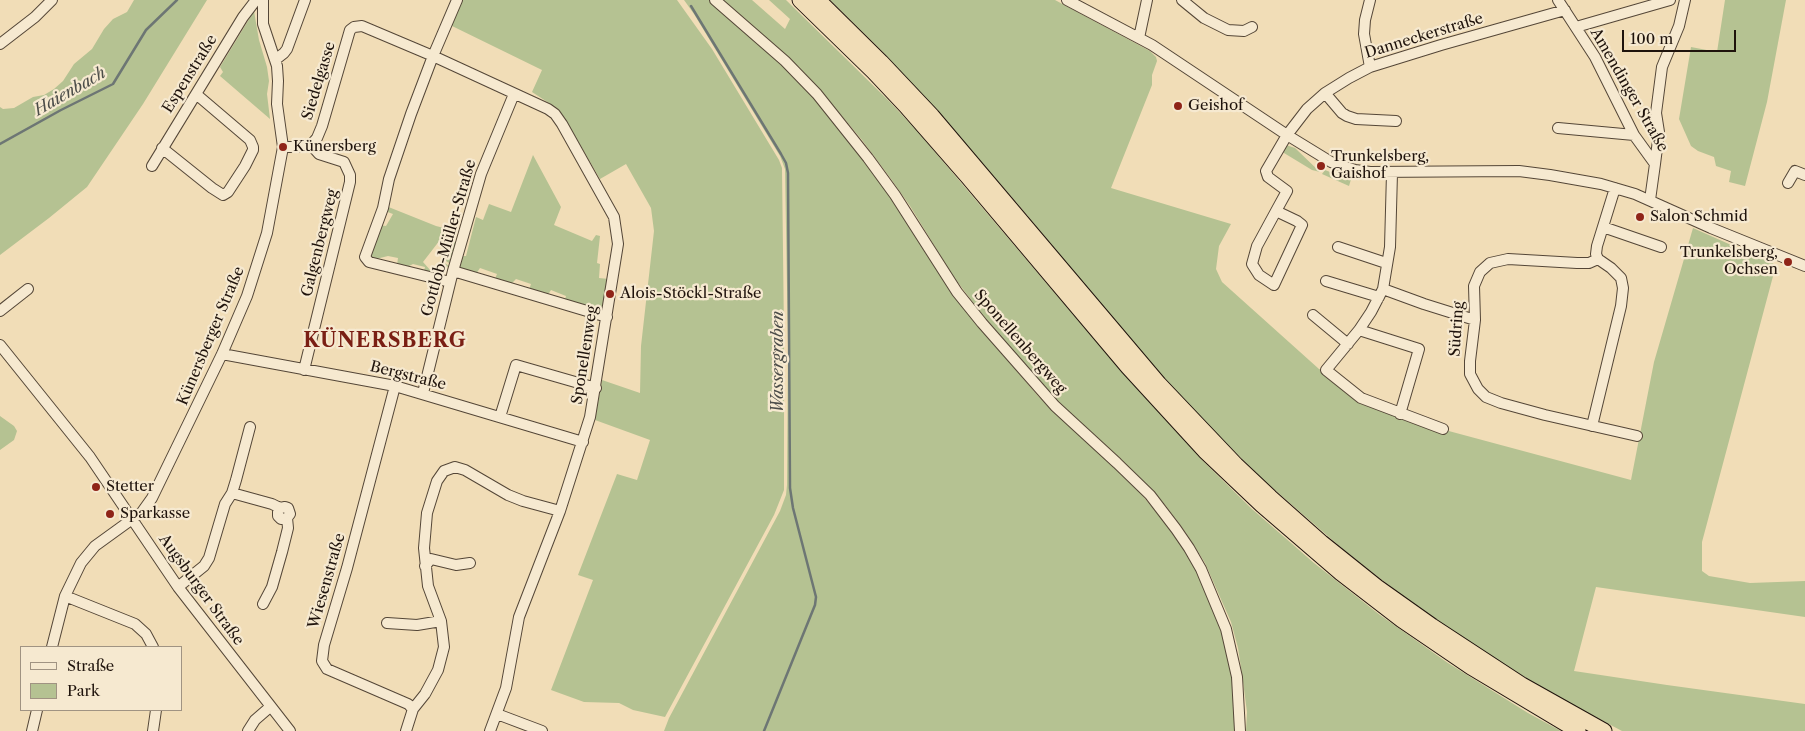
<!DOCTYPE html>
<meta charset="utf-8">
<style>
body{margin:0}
#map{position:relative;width:1805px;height:731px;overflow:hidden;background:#f1ddb7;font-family:"Libre Caslon Text",serif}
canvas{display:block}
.legend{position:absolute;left:20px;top:646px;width:162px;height:65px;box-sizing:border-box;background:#f6e9d0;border:1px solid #a09382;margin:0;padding:6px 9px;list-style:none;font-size:15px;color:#1f130c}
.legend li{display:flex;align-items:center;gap:10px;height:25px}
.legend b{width:25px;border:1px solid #a09382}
.scale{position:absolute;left:1622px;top:30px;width:114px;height:22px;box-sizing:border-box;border:2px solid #1f130c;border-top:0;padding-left:6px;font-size:15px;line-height:18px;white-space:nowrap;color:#1f130c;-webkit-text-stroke:4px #f6e9d0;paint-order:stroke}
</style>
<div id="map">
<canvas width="1805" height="731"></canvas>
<ul class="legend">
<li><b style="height:6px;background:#f6e9d0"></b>Straße</li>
<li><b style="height:14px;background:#b5c292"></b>Park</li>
</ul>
<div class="scale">100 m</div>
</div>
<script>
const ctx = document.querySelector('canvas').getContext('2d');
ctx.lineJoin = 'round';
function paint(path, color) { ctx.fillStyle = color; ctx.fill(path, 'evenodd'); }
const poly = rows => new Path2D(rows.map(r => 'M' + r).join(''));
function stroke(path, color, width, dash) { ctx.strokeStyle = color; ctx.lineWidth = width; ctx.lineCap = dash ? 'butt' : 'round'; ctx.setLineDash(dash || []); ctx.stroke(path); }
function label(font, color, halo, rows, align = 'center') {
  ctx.font = font + ' "Libre Caslon Text",serif'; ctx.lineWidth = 4.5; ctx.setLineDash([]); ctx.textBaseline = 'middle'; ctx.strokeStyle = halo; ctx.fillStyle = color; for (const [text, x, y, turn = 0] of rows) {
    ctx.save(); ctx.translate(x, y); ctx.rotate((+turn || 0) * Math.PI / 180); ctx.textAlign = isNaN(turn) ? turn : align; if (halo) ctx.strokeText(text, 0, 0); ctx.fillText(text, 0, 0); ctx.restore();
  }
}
const green = poly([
 [134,0,207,0,143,104,87,187,49,218,0,255,0,107,3,109,14,108,33,97,44,95,54,89,63,81,74,64,92,49,104,29,113,19,127,12],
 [460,0,677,0,712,49,779,160,782,168,784,335,784,490,774,515,665,717,633,710,619,703,584,702,551,690,593,580,578,575,617,474,637,480,650,440,595,420,602,380,640,393,641,346,654,231,651,208,626,164,600,179,565,119,558,109,532,92,542,70,450,25],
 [684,0,709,0,782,64,802,84,865,160,911,227,960,303,975,322,1038,396,1137,489,1171,530,1187,554,1200,578,1222,634,1229,661,1234,689,1235,731,664,731,669,718,780,511,786,495,787,485,788,346,785,169,780,156,694,14],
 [720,0,752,0,785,29,790,19,769,0,786,0,889,101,918,132,1115,364,1202,460,1252,509,1314,563,1380,615,1448,663,1528,713,1561,731,1246,731,1247,712,1242,674,1238,648,1231,622,1205,563,1186,533,1166,506,1146,484,1120,458,1066,409,1037,379,981,313,953,276,910,206,891,179,862,140,820,90,798,66],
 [830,0,1055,0,1150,51,1156,57,1157,61,1152,75,1152,85,1111,188,1231,224,1219,246,1216,269,1222,282,1319,369,1323,370,1361,404,1393,414,1397,418,1441,431,1445,430,1631,480,1654,362,1693,228,1776,265,1702,542,1702,571,1709,576,1750,583,1805,581,1805,617,1596,587,1574,671,1667,685,1805,704,1805,731,1622,731,1558,697,1508,667,1449,629,1400,594,1345,551,1292,505,1261,478,1190,407,1132,342,1027,215,947,122,883,52],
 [1725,0,1786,0,1767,102,1745,186,1729,182,1731,171,1716,166,1714,157,1698,151,1691,146,1679,119,1691,47,1717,52],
 [254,11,259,40,267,67,269,81,267,94,270,119,220,76,223,72,220,67],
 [1286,145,1295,148,1320,172,1312,170,1284,153,1282,151],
 [533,155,561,207,554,225,592,241,596,235,600,236,597,263,600,264,599,278,609,279,602,311,582,306,583,304,580,303,578,305,565,300,566,296,551,290,547,296,529,290,531,284,516,279,511,284,495,279,497,274,480,268,476,274,458,267,460,256,466,256,476,217,483,220,489,204,511,212],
 [1325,170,1335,174,1352,176,1349,186,1322,174],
 [386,206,436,226,452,230,449,239,456,242,449,263,443,259,451,248,440,240,423,262,431,271,433,269,436,271,442,261,449,266,433,274,424,271,425,267,413,264,407,267,397,265,398,258,388,256,372,260,367,255,379,225,386,226,393,214,385,211],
 [0,416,14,426,17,431,14,440,0,450]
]);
const stream = poly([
 [691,6,781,154,786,163,788,173,790,488,793,508,816,597,815,605,764,731],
 [0,144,61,110,113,84,146,30,177,0]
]);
const minor = poly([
 [715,0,785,61,817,94,868,158,895,195,957,292,982,323,1055,406,1117,463,1150,495,1176,529,1189,548,1201,569,1226,629,1237,677,1240,731],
 [1067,0,1152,45,1287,135,1331,162,1355,170,1370,172,1519,171,1550,175,1601,184,1635,194,1711,228,1805,266],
 [1182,0,1204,18,1228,30,1244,31,1252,27],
 [1370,0,1365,20,1364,34,1370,67],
 [1558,0,1595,57,1634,135,1655,164,1650,200],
 [1576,27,1670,0],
 [1139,38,1147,0],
 [0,44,35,17,52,0],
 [275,60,284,53,287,49,305,0],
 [1325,93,1342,113,1347,116,1356,119,1396,121],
 [1558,128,1634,135],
 [283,147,304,147,311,145,317,138,322,126,350,30,354,27,362,26,433,56,548,109,555,114,562,124,614,217,618,244,590,417,560,511,519,617,506,688,490,731],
 [162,148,212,188,223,195,228,192,245,166,253,150,253,147,250,140,196,94],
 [1655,164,1659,132,1656,113,1662,67,1679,26,1685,0],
 [152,166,243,17,256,0],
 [1392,173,1390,247,1383,289,1371,312,1359,330,1326,370,1361,398,1443,429],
 [1788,183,1795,171,1805,175],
 [1615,188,1597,246,1596,254,1598,259,1589,263,1577,263,1508,259,1490,263,1480,272,1474,286,1475,320,1470,361,1470,374,1478,389,1486,397,1501,403,1545,415,1637,436],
 [1276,211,1297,221,1302,225,1274,285,1259,275,1252,264,1257,246,1276,211,1287,191,1268,177,1266,171,1287,135,1307,109,1325,93,1349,78,1370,67,1441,45,1565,10],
 [1603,227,1661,247],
 [1338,247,1386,263],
 [453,271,607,317],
 [1326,281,1379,297],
 [450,282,369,262,365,257,383,208,389,179,411,114,433,56,457,0],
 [1383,289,1424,304,1475,320],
 [0,311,28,289],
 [1313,315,1348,344],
 [1359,330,1419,349,1400,414],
 [0,345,90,457,178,587,290,731],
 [222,354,395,386,583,442],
 [304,370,350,182,350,175,344,162,319,154,311,145],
 [395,386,347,568,324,645,322,661,327,669,408,704,413,709,406,731],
 [423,393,453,271,481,174,514,94],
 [500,417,516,365,596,388],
 [1592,426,1621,306,1623,288,1621,278,1611,268,1598,259],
 [232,493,272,504,280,508,285,507,288,508,290,514,287,518,281,519,278,516,278,512,280,508],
 [425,566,431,559,456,565,470,563],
 [178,587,204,566,209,558,225,504,232,493,236,480,250,427],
 [65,596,135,624,146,634,153,647],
 [263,604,272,587,282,552,288,528,287,518],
 [387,623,417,625,441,621],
 [52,647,65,596,81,563,95,546,142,512,152,498,222,354,247,296,267,233,283,147,277,104,278,81,277,66,263,24,263,0],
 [413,709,425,694,438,670,444,647,441,621,428,586,424,548,427,513,437,481,444,471,455,467,465,470,508,495,523,501,560,511],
 [497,714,542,731],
 [32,731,37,710],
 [153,731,156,710],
 [248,731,255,720,270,707]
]);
const highway = poly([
 [800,0,874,72,906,106,968,177,1128,367,1205,451,1262,505,1341,573,1402,620,1471,667,1578,731],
 [818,0,881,62,932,116,1159,384,1236,465,1270,497,1322,543,1377,587,1432,626,1522,685,1604,731]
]);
const markers = [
 [1178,106,5,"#8f2418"],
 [283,147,5,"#8f2418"],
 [1321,166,5,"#8f2418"],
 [1640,217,5,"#8f2418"],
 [1788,262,5,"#8f2418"],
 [610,294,5,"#8f2418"],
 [96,487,5,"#8f2418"],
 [110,514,5,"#8f2418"]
];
const streetNames = [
 ["Danneckerstraße",1424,36,-17],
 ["Espenstraße",190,74,-58],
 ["Siedelgasse",319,81,-73],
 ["Amendinger Straße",1629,90,60],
 ["Gottlob-Müller-Straße",449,238,-74],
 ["Galgenbergweg",320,243,-76],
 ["Südring",1457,329,-86],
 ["Künersberger Straße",211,336,-67],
 ["Sponellenbergweg",1020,342,49],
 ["Sponellenweg",585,355,-81],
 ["Bergstraße",408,376,14],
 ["Wiesenstraße",327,581,-74],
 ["Augsburger Straße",201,590,54]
];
const poiNames = [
 ["Geishof",1188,106],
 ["Künersberg",293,147],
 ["Trunkelsberg,",1331,157],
 ["Gaishof",1331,174],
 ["Salon Schmid",1650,217],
 ["Trunkelsberg,",1778,253,"right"],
 ["Ochsen",1778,270,"right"],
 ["Alois-Stöckl-Straße",620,294],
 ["Stetter",106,487],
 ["Sparkasse",120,514]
];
const waterNames = [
 ["Haienbach",70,92,-30],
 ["Wassergraben",778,362,-90]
];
const districtNames = [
 ["KÜNERSBERG",385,341]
];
paint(green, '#b5c292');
stroke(stream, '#6d7674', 2.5);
stroke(minor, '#544637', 12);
stroke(highway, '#1f130c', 17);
stroke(minor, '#f6e9d0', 10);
stroke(highway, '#f1ddb7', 15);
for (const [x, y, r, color] of markers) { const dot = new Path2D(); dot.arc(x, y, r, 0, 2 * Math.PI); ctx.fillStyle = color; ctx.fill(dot); stroke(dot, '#f6e9d0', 2); }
label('15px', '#1f130c', '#f6e9d0', streetNames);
label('15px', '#1f130c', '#f6e9d0', poiNames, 'left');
label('italic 16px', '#4c4d49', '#f6e9d0', waterNames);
ctx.letterSpacing = '1px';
label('bold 20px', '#7a1f14', '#f6e9d0', districtNames);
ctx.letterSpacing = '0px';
</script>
